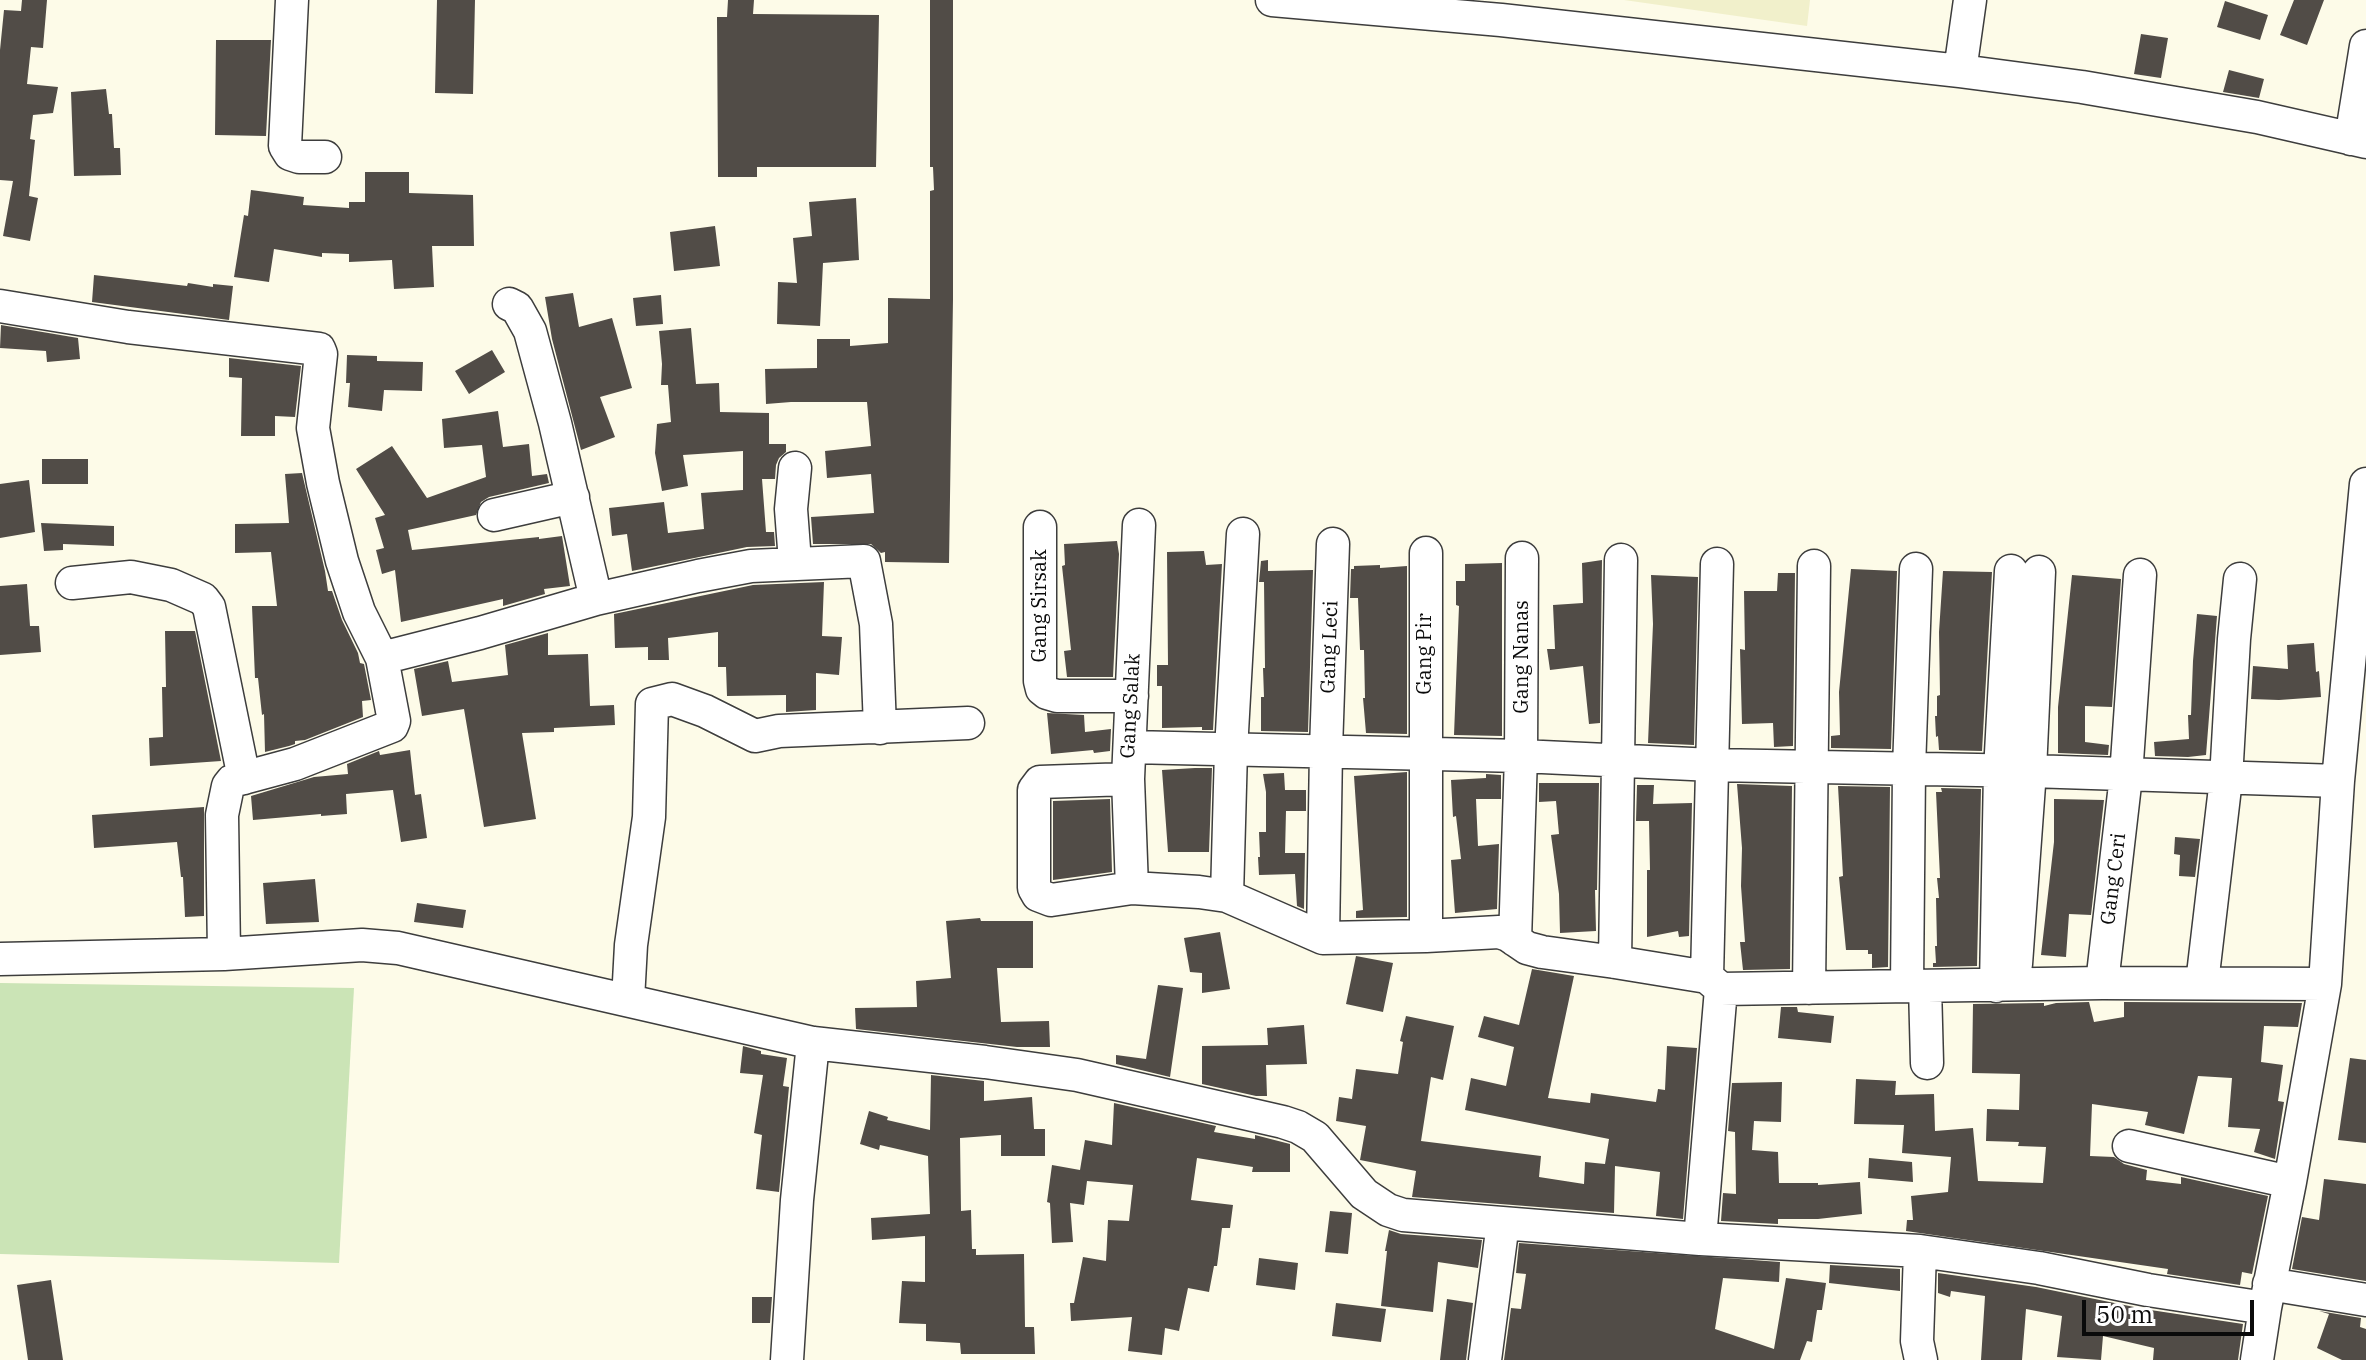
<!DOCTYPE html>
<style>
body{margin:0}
#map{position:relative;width:2366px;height:1360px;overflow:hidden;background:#fdfbe8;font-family:"IBM Plex Serif",serif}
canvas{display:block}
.scale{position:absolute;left:2082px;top:1300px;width:172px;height:36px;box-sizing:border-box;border:4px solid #0a0a0a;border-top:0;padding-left:10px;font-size:24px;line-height:28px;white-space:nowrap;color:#0a0a0a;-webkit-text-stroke:6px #fff;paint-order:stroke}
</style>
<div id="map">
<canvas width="2366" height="1360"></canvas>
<div class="scale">50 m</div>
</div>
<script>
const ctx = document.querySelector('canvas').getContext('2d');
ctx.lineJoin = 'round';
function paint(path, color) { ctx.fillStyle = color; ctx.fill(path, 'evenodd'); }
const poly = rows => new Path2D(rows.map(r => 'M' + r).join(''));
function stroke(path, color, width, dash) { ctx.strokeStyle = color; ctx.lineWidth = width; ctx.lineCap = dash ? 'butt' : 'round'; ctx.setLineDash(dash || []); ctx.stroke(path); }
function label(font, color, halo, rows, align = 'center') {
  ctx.font = font + ' "IBM Plex Serif",serif'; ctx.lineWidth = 8; ctx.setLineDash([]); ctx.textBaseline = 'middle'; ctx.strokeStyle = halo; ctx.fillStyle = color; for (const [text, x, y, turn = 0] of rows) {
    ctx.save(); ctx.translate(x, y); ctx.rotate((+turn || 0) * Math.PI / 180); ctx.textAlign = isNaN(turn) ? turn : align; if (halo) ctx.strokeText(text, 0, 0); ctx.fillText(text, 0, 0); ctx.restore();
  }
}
const farmland = poly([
 [1624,0,1810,0,1807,26]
]);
const green = poly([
 [0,983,354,988,339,1263,0,1254]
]);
const building = poly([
 [22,0,47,0,43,48,31,47,27,84,58,87,53,113,33,115,30,139,35,140,29,196,38,198,30,241,3,236,13,181,0,180,0,50,4,10,21,11],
 [437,0,475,0,473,94,435,93],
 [728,0,754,0,753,14,879,15,876,167,757,167,757,177,718,177,717,17,727,17],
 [930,0,953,0,953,299,949,563,885,562,885,552,881,553,871,544,813,544,811,517,874,513,871,474,827,478,825,451,871,446,867,402,791,402,766,404,765,369,817,368,817,339,850,339,850,346,888,343,888,298,930,299,930,191,934,190,933,167,930,167],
 [2294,0,2324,0,2307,45,2280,35],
 [2225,1,2268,15,2260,40,2217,27],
 [2141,34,2168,38,2161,78,2134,74],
 [216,40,271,40,266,136,215,135],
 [2229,70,2264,79,2259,98,2223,92],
 [106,89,109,114,112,114,114,148,120,148,121,175,74,176,71,92],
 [365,172,409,172,409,193,473,195,474,246,432,246,434,287,394,289,392,260,349,262,349,254,322,253,322,257,274,249,269,282,234,277,244,215,248,216,251,190,304,197,303,205,349,208,349,202,365,202],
 [856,198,859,260,823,263,820,326,777,324,778,282,797,283,793,238,812,236,809,202],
 [715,226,720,266,674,271,670,232],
 [94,275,187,286,188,283,213,287,213,284,233,286,229,320,92,302],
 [573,293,579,327,612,318,632,388,600,397,615,437,581,450,552,339,545,297],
 [661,295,663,324,636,326,633,298],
 [1,325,78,338,80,359,47,362,46,351,0,348],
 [691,328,696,384,719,383,720,412,769,413,769,444,786,444,786,452,779,458,776,465,775,479,762,479,766,532,774,532,775,546,747,547,632,571,627,534,612,536,609,508,664,502,668,533,704,529,701,493,743,490,743,451,683,455,688,486,662,491,655,453,657,424,671,422,668,385,661,385,662,364,659,331],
 [492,350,505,372,469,394,455,371],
 [347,355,377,356,377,361,423,362,422,391,384,390,382,411,348,407,350,383,346,383],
 [229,358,301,366,295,417,275,416,275,436,241,436,242,378,229,377],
 [498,411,503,447,529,444,532,476,547,474,549,483,489,497,481,502,476,515,408,530,412,550,539,537,539,539,562,536,570,586,544,589,545,594,503,606,503,599,401,622,395,570,382,574,376,550,384,548,375,518,385,515,356,469,392,446,427,498,486,477,482,445,444,448,442,419],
 [42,459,88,459,88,484,42,484],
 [302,473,325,571,328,591,332,591,342,620,358,653,360,663,364,664,371,700,362,701,363,717,305,740,295,741,295,744,289,746,265,752,264,714,262,715,258,678,255,678,252,606,277,606,271,552,235,553,235,524,289,523,285,474],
 [29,480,35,532,0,538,0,484],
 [41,523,114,526,114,546,63,544,63,550,44,551],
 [1117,541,1119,554,1113,677,1067,677,1064,651,1071,650,1062,566,1065,565,1064,544],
 [1204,551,1206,565,1222,564,1213,730,1202,730,1202,727,1162,728,1162,686,1157,686,1157,665,1168,665,1167,552],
 [1268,560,1268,571,1313,570,1308,732,1261,731,1261,697,1264,697,1263,668,1265,668,1264,582,1259,582,1261,561],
 [1602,560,1600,723,1589,724,1583,666,1550,670,1547,649,1555,649,1553,605,1583,603,1582,563],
 [1502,563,1502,736,1454,735,1459,606,1456,605,1456,581,1465,581,1465,564],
 [1380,565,1380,568,1407,566,1407,734,1366,733,1363,698,1365,698,1364,650,1360,650,1358,598,1350,598,1351,569,1354,569,1354,566],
 [1851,569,1897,571,1891,749,1831,748,1831,736,1840,735,1839,692],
 [1943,571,1992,572,1982,751,1939,750,1938,736,1936,737,1935,716,1937,716,1937,696,1940,695,1939,632],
 [1778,573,1795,573,1793,746,1774,747,1773,723,1742,724,1740,649,1745,650,1744,591,1777,591],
 [1651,575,1698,577,1694,745,1648,743,1653,624],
 [2072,575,2121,579,2112,707,2085,706,2085,742,2109,745,2108,755,2058,753,2058,707],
 [824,582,822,636,842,637,839,675,816,673,816,710,786,712,786,695,727,696,726,667,718,667,718,632,668,638,669,660,648,660,648,647,615,648,614,614,753,585],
 [27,584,30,626,39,626,41,652,0,655,0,586],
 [2197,614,2217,616,2206,755,2188,757,2155,756,2154,742,2189,739,2188,715,2191,715,2193,661],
 [165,631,195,631,221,761,150,766,149,738,163,737,162,687,166,687],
 [548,633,548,655,588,654,590,706,614,705,615,725,554,728,554,732,522,733,536,819,484,827,464,709,422,716,414,669,448,661,452,682,508,675,505,645],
 [2314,643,2316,672,2319,671,2321,697,2279,700,2251,699,2253,666,2288,669,2287,645],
 [1047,713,1084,715,1085,732,1111,729,1110,751,1094,753,1093,750,1051,754],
 [410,750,415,795,421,794,427,838,401,842,393,790,346,794,347,814,321,816,321,814,253,820,251,796,314,777,348,774,347,764,379,751,380,755],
 [1195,768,1212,768,1209,852,1168,852,1162,770],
 [1407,772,1407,917,1356,918,1356,911,1363,910,1354,776],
 [1284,773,1285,790,1306,790,1306,811,1286,811,1285,853,1305,853,1304,909,1297,906,1295,874,1259,875,1258,857,1260,857,1259,832,1266,832,1266,792,1263,774],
 [1486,774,1501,775,1501,799,1476,799,1478,846,1499,844,1497,909,1455,913,1451,860,1461,859,1456,816,1453,817,1451,780,1486,778],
 [1539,783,1599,783,1597,890,1595,890,1596,931,1560,933,1559,894,1551,835,1559,834,1556,801,1539,802],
 [1737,784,1792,786,1790,969,1743,970,1740,942,1745,942,1741,886,1742,848],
 [1637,785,1654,785,1653,804,1692,803,1689,936,1679,937,1678,931,1647,937,1647,870,1650,870,1649,821,1636,821],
 [1838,786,1890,787,1888,967,1872,968,1872,954,1868,954,1868,950,1846,950,1839,877,1843,876],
 [1941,788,1981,789,1977,966,1933,967,1933,963,1936,963,1935,946,1937,946,1936,898,1939,898,1937,878,1940,878,1936,792,1942,792],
 [1110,799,1112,872,1053,880,1053,801],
 [2054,799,2104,800,2091,915,2069,914,2066,957,2041,955,2054,842],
 [204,807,204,916,185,917,183,877,181,877,177,842,94,848,92,815],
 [2175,837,2200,839,2195,877,2179,876,2180,855,2174,854],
 [315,879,319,922,266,924,263,883],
 [417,903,466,910,463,928,414,922],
 [980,918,981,921,1033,921,1033,968,997,968,1001,1022,1049,1021,1050,1047,1017,1047,856,1029,855,1008,917,1007,916,981,951,978,946,921],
 [1220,932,1230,989,1202,993,1202,973,1190,972,1184,938],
 [1356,956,1393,963,1383,1012,1346,1004],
 [1532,969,1574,976,1548,1098,1590,1103,1591,1093,1656,1102,1658,1089,1665,1090,1667,1046,1697,1048,1683,1219,1656,1216,1660,1172,1615,1166,1614,1213,1412,1197,1416,1171,1360,1160,1366,1126,1336,1121,1339,1097,1352,1099,1356,1069,1398,1074,1403,1042,1400,1041,1406,1016,1454,1026,1443,1080,1431,1077,1421,1141,1541,1156,1539,1177,1584,1184,1585,1162,1605,1164,1609,1139,1465,1110,1471,1078,1506,1086,1514,1047,1478,1037,1484,1016,1519,1025],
 [1158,985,1183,988,1170,1077,1116,1064,1116,1055,1146,1059],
 [2089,1002,2094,1022,2124,1017,2124,1002,2302,1003,2298,1027,2264,1026,2261,1062,2283,1065,2278,1101,2284,1102,2275,1159,2254,1152,2260,1129,2228,1127,2232,1078,2198,1076,2184,1134,2145,1125,2148,1112,2092,1104,2090,1156,2114,1157,2124,1164,2147,1170,2146,1180,2181,1184,2181,1177,2268,1196,2252,1274,2242,1272,2240,1285,2167,1274,2168,1269,1906,1231,1907,1220,1913,1220,1911,1196,1948,1192,1951,1157,1902,1153,1904,1125,1854,1124,1856,1079,1896,1081,1895,1095,1934,1094,1935,1131,1973,1128,1978,1181,2043,1183,2046,1147,2018,1146,2019,1142,1986,1141,1987,1109,2019,1110,2020,1074,1972,1073,1973,1004,2044,1003,2044,1006,2056,1003],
 [1781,1007,1797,1007,1798,1012,1834,1016,1831,1043,1778,1038],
 [1304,1025,1307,1064,1266,1065,1267,1096,1256,1096,1202,1084,1202,1046,1268,1045,1267,1028],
 [743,1046,761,1051,761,1054,787,1058,783,1086,789,1087,779,1192,756,1189,762,1135,754,1133,763,1075,740,1073],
 [2350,1058,2366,1060,2366,1143,2338,1140],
 [931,1075,984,1081,984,1101,1032,1097,1034,1129,1045,1129,1045,1156,1001,1156,1001,1135,960,1138,961,1211,971,1210,972,1249,976,1249,976,1255,1024,1254,1025,1327,1034,1327,1035,1354,961,1354,960,1343,926,1341,926,1324,899,1323,902,1281,925,1282,925,1236,872,1240,871,1218,930,1214,928,1156,880,1145,879,1150,860,1144,869,1111,888,1117,887,1120,930,1130],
 [1782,1082,1781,1122,1754,1121,1752,1150,1778,1152,1779,1183,1818,1183,1818,1185,1860,1182,1862,1214,1818,1219,1778,1219,1778,1224,1721,1221,1723,1193,1736,1194,1735,1132,1728,1131,1732,1083],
 [1114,1103,1216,1126,1214,1132,1255,1139,1255,1135,1290,1144,1290,1172,1252,1172,1253,1167,1197,1158,1191,1200,1233,1205,1230,1228,1222,1228,1217,1266,1214,1266,1209,1292,1188,1288,1179,1331,1165,1328,1162,1355,1128,1351,1132,1317,1071,1321,1070,1303,1074,1303,1083,1257,1106,1261,1108,1220,1129,1221,1133,1185,1087,1181,1084,1205,1070,1203,1073,1242,1052,1243,1050,1203,1047,1202,1052,1165,1080,1170,1085,1140,1112,1145],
 [1869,1158,1912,1162,1913,1182,1868,1178],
 [2324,1179,2366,1184,2366,1281,2292,1269,2302,1217,2319,1220],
 [1330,1211,1352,1213,1348,1254,1325,1252],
 [1389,1230,1401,1234,1482,1240,1478,1268,1438,1262,1433,1312,1381,1306,1387,1251,1385,1251],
 [1519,1243,1780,1262,1779,1282,1723,1278,1715,1329,1774,1349,1786,1278,1826,1283,1822,1310,1817,1310,1812,1342,1807,1341,1800,1360,1504,1360,1511,1308,1521,1309,1526,1274,1516,1273],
 [1259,1258,1298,1263,1295,1290,1256,1285],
 [1830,1265,1900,1269,1900,1291,1829,1283],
 [1938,1273,2036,1287,2144,1309,2243,1324,2238,1360,2153,1360,2154,1348,2103,1336,2101,1360,2057,1357,2062,1316,2026,1309,2022,1360,1981,1360,1985,1296,1951,1291,1950,1297,1938,1293],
 [51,1280,63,1360,28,1360,17,1285],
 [752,1297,772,1297,770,1323,752,1323],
 [1447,1299,1473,1303,1466,1360,1440,1360],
 [1336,1303,1386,1309,1381,1342,1332,1336],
 [2319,1311,2361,1318,2360,1327,2366,1329,2366,1360,2342,1360,2317,1348,2329,1314]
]);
const minor = poly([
 [292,0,285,146,290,154,299,157,325,157],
 [1272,0,1501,20,1960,71,2082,87,2257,117,2366,142],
 [1960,71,1970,0],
 [2351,139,2366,46],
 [509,304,517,308,530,331,555,423,596,599],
 [0,306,128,327,319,349,321,354,313,428,323,483,342,561,359,612,382,658,394,721,392,726,295,764,232,781,228,786,222,815,224,954],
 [494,515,573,497],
 [1040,527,1040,681,1042,689,1047,693,1057,696,1132,696],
 [795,562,791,509,795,468],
 [72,583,131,577,171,585,203,599,209,607,244,778],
 [382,658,480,633,596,599,698,576,751,566,864,561,876,624,880,728],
 [1130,747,1521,756,1713,765,2030,771,2338,781],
 [1128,779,1040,782,1034,790,1034,888,1038,895,1051,900,1132,888,1199,892,1227,896,1323,938,1426,936,1499,932,1508,935,1527,948,1542,952,1615,962,1707,977,1721,989,2102,983,2325,984],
 [1132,888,1128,779,1139,525],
 [1227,896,1231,750,1243,534],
 [1426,936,1426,553],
 [1323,938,1326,750,1333,544],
 [1515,940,1521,756,1522,558],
 [0,959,224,954,362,945,398,948,813,1043,985,1062,1077,1075,1283,1122,1298,1127,1315,1137,1364,1194,1388,1210,1403,1215,1700,1239,1920,1251,2039,1268,2148,1290,2265,1308],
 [1615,962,1621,560],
 [2016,964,2030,771,2039,572],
 [1707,977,1717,564],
 [2102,983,2126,776,2140,575],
 [2202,983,2226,779,2234,639,2240,579],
 [1907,986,1909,769,1916,569],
 [1925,986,1927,1063],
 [1996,986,2000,771,2011,571],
 [1809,988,1814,566],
 [628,1000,631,945,649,817,652,704,672,699,705,711,755,736,779,731,968,723],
 [2129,1146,2290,1182],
 [1700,1239,1721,989],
 [1920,1251,1917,1341,1921,1360],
 [2269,1284,2366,1300],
 [787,1360,797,1200,813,1043],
 [1485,1360,1503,1223],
 [2257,1360,2265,1308,2290,1182,2325,984,2338,781,2366,484]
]);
const streetNames = [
 ["Gang Sirsak",1040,606,-90],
 ["Gang Leci",1330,647,-88],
 ["Gang Pir",1425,654,-90],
 ["Gang Nanas",1522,657,-90],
 ["Gang Salak",1131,706,-87],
 ["Gang Ceri",2114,879,-83]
];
paint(farmland, '#f1f0cb');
paint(green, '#cbe4b6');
paint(building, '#514c47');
stroke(minor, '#3d3d3d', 35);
stroke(minor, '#fff', 32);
label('20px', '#0a0a0a', '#fff', streetNames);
</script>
